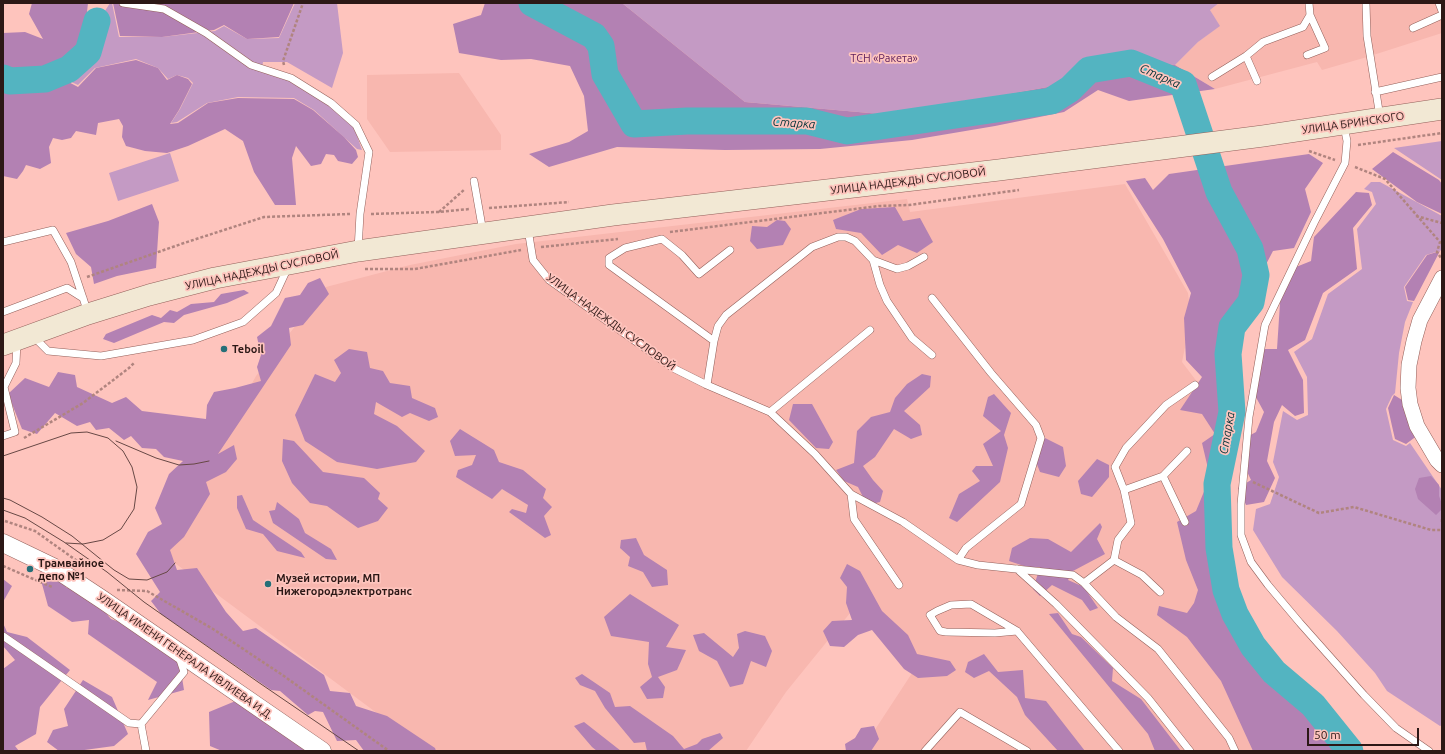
<!DOCTYPE html>
<meta charset="utf-8">
<style>
body{margin:0}
#map{position:relative;width:1445px;height:754px;overflow:hidden;background:#fec4bd;font-family:Ubuntu,sans-serif}
canvas{display:block}
.frame{position:absolute;inset:0;border:4px solid #2c1816;pointer-events:none}
.scale{position:absolute;left:1307px;top:728px;width:112px;height:18px;box-sizing:border-box;border:2px solid #2c1816;border-top:0;padding-left:5px;font-size:12px;line-height:14px;white-space:nowrap;color:#2c1816;-webkit-text-stroke:3px #fec4bd;paint-order:stroke}
</style>
<div id="map">
<canvas width="1445" height="754"></canvas>
<div class="frame"></div>
<div class="scale">50 m</div>
</div>
<script>
const ctx = document.querySelector('canvas').getContext('2d');
ctx.lineJoin = 'round';
function paint(path, color) { ctx.fillStyle = color; ctx.fill(path, 'evenodd'); }
const poly = rows => new Path2D(rows.map(r => 'M' + r).join(''));
function stroke(path, color, width, dash) { ctx.strokeStyle = color; ctx.lineWidth = width; ctx.lineCap = dash ? 'butt' : 'round'; ctx.setLineDash(dash || []); ctx.stroke(path); }
function label(font, color, halo, rows, align = 'center') {
  ctx.font = font + ' Ubuntu,sans-serif'; ctx.lineWidth = 3.5; ctx.setLineDash([]); ctx.textBaseline = 'middle'; ctx.strokeStyle = halo; ctx.fillStyle = color; for (const [text, x, y, turn = 0] of rows) {
    ctx.save(); ctx.translate(x, y); ctx.rotate((+turn || 0) * Math.PI / 180); ctx.textAlign = isNaN(turn) ? turn : align; if (halo) ctx.strokeText(text, 0, 0); ctx.fillText(text, 0, 0); ctx.restore();
  }
}
const built = poly([
 [1219,3,1442,3,1442,33,1367,57,1322,70,1317,62,1215,89,1175,65,1198,42,1219,26,1210,10],
 [459,73,501,135,501,150,390,152,367,119,367,75],
 [1125,184,1188,293,1191,317,1182,362,1220,412,1210,576,1299,751,861,751,918,664,859,602,786,692,746,751,428,751,160,552,256,376,326,287,410,265,516,244,907,199,910,212]
]);
const green = poly([
 [110,3,112,3,119,37,162,37,215,31,224,26,247,39,279,38,295,3,337,3,343,53,332,88,287,62,263,62,261,72,290,81,329,104,354,127,362,150,357,149,314,110,294,98,238,97,207,103,177,122,171,123,180,109,193,83,188,78,177,75,168,79,158,68,136,59,95,68,78,85,62,78,68,72,89,53,98,22],
 [622,3,1219,3,1210,10,1220,26,1198,42,1175,65,1134,60,1088,65,1053,86,892,115,745,102],
 [1442,141,1442,180,1394,148],
 [170,153,179,181,118,201,109,173],
 [1371,182,1380,182,1442,216,1442,250,1426,255,1404,287,1407,301,1413,302,1405,322,1399,353,1395,393,1392,396,1386,409,1393,440,1406,446,1410,443,1442,490,1442,725,1440,726,1387,691,1375,673,1337,631,1282,577,1253,530,1256,509,1270,504,1279,477,1273,462,1283,411,1297,420,1308,415,1307,377,1294,352,1312,339,1328,294,1362,269,1357,229,1376,204,1372,192,1364,189]
]);
const forest = poly([
 [32,3,88,3,83,49,61,78,78,87,96,68,136,60,158,68,167,80,177,75,188,79,192,84,179,110,170,124,178,123,208,103,238,98,294,99,313,110,344,137,356,150,358,157,352,164,338,161,334,155,326,154,321,164,311,166,296,146,292,158,296,205,275,205,254,172,243,141,225,129,188,146,167,153,145,151,126,146,122,137,123,126,119,119,98,123,96,135,76,131,71,138,62,140,53,138,49,147,51,163,40,169,26,165,23,171,17,179,3,176,3,33,25,32,43,39,29,14],
 [113,3,294,3,279,37,247,39,224,25,214,30,162,37,120,36],
 [485,3,622,3,745,102,892,115,1053,86,1087,65,1134,60,1175,65,1215,89,1129,101,1098,90,1064,112,995,126,912,140,820,149,725,150,617,147,549,167,529,154,569,142,588,131,584,96,570,66,531,59,501,60,459,53,453,24,481,15],
 [1393,152,1439,180,1442,184,1442,214,1417,202,1372,169],
 [1309,154,1323,163,1305,189,1311,212,1294,248,1273,251,1261,274,1238,354,1227,420,1218,453,1223,496,1224,527,1230,571,1239,596,1251,619,1268,660,1340,718,1362,751,1253,751,1221,681,1187,637,1157,615,1159,606,1187,613,1194,603,1198,590,1186,560,1177,522,1196,511,1210,477,1202,443,1215,434,1202,414,1180,410,1202,377,1186,360,1184,318,1191,293,1163,239,1126,181,1145,178,1153,190,1169,174],
 [1356,192,1369,193,1372,205,1353,228,1357,269,1323,293,1305,340,1288,350,1303,380,1304,413,1295,416,1282,405,1274,422,1267,461,1275,478,1264,502,1246,505,1238,488,1251,480,1241,459,1245,438,1256,432,1264,412,1252,390,1263,349,1277,349,1281,288,1296,267,1311,261,1314,237],
 [152,204,159,222,156,268,117,276,94,284,91,267,76,254,66,233,108,221],
 [895,207,903,221,920,218,933,242,917,253,898,245,882,255,861,233,836,229,833,220,861,209],
 [777,220,785,221,791,229,783,245,757,249,750,241,752,226,767,227],
 [1440,251,1414,301,1408,300,1405,287,1427,255],
 [320,278,329,294,303,325,289,328,291,345,218,454,234,445,237,459,226,472,206,482,210,494,184,537,170,550,177,570,197,568,226,612,243,631,256,628,324,675,330,691,350,693,356,706,387,716,435,748,436,751,364,751,356,740,337,741,323,712,315,711,308,715,280,691,271,690,161,614,151,601,160,592,136,554,148,532,162,524,155,508,169,474,183,461,164,457,156,449,142,448,131,436,124,440,109,428,96,430,90,422,77,426,55,413,37,434,22,429,8,394,25,378,49,387,58,372,75,375,77,387,112,403,126,397,142,411,206,419,207,405,214,392,235,388,261,381,257,367,261,355,257,337,271,326,285,298,300,295,308,283],
 [244,290,249,293,227,303,184,315,174,323,164,322,114,343,103,339,106,334,152,315,161,318,170,310,177,312,191,304,214,302,221,294],
 [349,349,367,352,370,368,383,371,390,383,410,386,412,398,435,408,438,417,429,421,410,413,402,417,376,402,374,414,397,426,425,451,416,462,377,469,337,462,305,441,295,415,315,374,335,382,341,373,334,360],
 [922,374,931,376,930,387,904,411,920,425,922,435,911,439,894,429,875,457,863,466,873,480,883,491,880,502,867,505,858,487,844,481,836,470,854,463,857,431,871,417,890,412,895,398,907,384],
 [994,394,1011,413,1004,435,1008,448,1000,482,957,522,949,518,959,494,980,481,972,471,976,466,993,466,983,444,1001,431,983,416,988,397],
 [1394,395,1407,403,1418,435,1406,444,1395,439,1392,426,1388,408],
 [793,404,812,404,833,442,829,449,816,448,789,420],
 [460,429,494,450,499,462,523,470,546,489,543,498,552,507,544,516,551,535,545,538,509,512,512,509,526,513,528,505,502,489,492,499,456,477,458,470,472,465,476,455,455,456,450,441],
 [1045,438,1063,447,1066,466,1059,477,1040,472,1032,452],
 [283,439,294,441,323,472,364,478,380,493,378,499,388,508,378,521,358,528,327,506,310,503,292,483,282,461],
 [1097,459,1109,465,1109,477,1092,497,1081,494,1078,481],
 [1431,476,1439,485,1439,496,1442,504,1442,509,1436,515,1418,499,1415,489,1419,478],
 [242,495,253,520,301,552,305,558,277,551,263,534,246,529,237,508,237,496],
 [277,502,299,519,305,533,331,549,337,560,326,559,273,523,269,511,275,510],
 [1100,523,1102,527,1097,539,1105,554,1073,571,1068,580,1084,587,1098,608,1090,611,1082,600,1052,585,1040,596,1033,589,1040,567,1027,567,1009,561,1012,548,1030,538,1048,539,1071,552],
 [636,538,644,555,667,570,668,585,652,587,643,572,628,566,630,557,620,548,621,540],
 [847,564,860,571,882,611,908,635,917,654,950,661,956,670,947,676,918,678,904,669,872,630,858,635,844,647,830,646,823,631,832,621,852,620,846,603,847,587,840,578],
 [50,569,67,588,83,586,111,619,153,634,179,659,184,690,148,700,157,682,88,634,89,620,72,622,48,606,39,573],
 [3,579,12,586,3,602],
 [630,594,679,625,666,647,686,650,677,670,658,677,665,687,663,698,647,699,640,687,652,677,648,664,649,642,611,636,604,617],
 [1058,613,1072,634,1081,637,1113,668,1112,681,1141,699,1181,751,1155,751,1148,734,1049,614],
 [3,623,7,632,27,637,70,670,40,707,36,734,15,746,19,751,3,751,3,669,15,660,3,646],
 [745,631,765,636,772,651,766,667,751,661,743,684,730,687,717,661,699,651,693,635,704,633,733,657,739,648,737,634],
 [984,654,998,672,1023,670,1025,698,1046,701,1085,751,1058,751,1025,715,1017,697,989,671,974,678,965,672,968,662],
 [582,674,610,693,615,707,630,706,673,736,684,749,697,744,702,739,720,733,723,738,708,751,647,751,645,742,634,743,605,708,595,691,580,685,575,678],
 [83,680,112,697,128,734,114,746,77,751,59,751,47,742,53,730,68,726,64,709],
 [238,700,324,751,222,751,210,746,209,712],
 [584,722,621,751,597,751,592,747,574,726],
 [874,726,879,739,871,751,846,751,845,744,855,738,861,728]
]);
const river = poly([
 [532,3,594,36,601,46,605,74,634,124,687,121,807,121,847,131,1051,101,1070,89,1089,70,1131,63,1183,84,1219,192,1250,249,1256,275,1251,302,1232,327,1228,354,1232,412,1217,484,1219,548,1226,590,1235,614,1253,646,1274,672,1313,705,1350,751],
 [3,78,10,81,45,79,69,69,88,52,97,21]
]);
const path = poly([
 [284,65,283,61,303,3],
 [1358,145,1442,133],
 [1309,151,1335,160],
 [1355,167,1385,179,1440,242,1437,252,1441,258],
 [489,208,569,202],
 [439,212,465,189],
 [371,214,438,212,470,209],
 [1416,216,1442,223],
 [670,232,879,206,909,205,1019,190],
 [541,247,618,239],
 [365,269,415,269,521,250],
 [87,277,184,243,264,217,350,214],
 [24,438,83,403,129,368,135,362],
 [1253,482,1319,513,1354,507,1431,530,1442,530],
 [1442,519,1442,524],
 [5,521,35,531,87,568],
 [3,566,52,587],
 [117,590,147,591,213,629,281,674,389,751]
]);
const service = poly([
 [123,3,164,9,206,33,251,65,291,78,331,103,356,125,369,152,360,214,358,250],
 [1366,3,1367,36,1380,117],
 [1439,3,1442,11],
 [1413,28,1442,15],
 [1307,55,1325,48,1310,15],
 [1246,56,1257,81],
 [1212,77,1246,56,1263,42,1303,27,1310,15,1309,3],
 [1375,92,1442,77],
 [1344,126,1347,141,1345,163,1314,223,1265,325,1249,417,1241,504,1241,535,1251,562,1268,585,1300,623,1364,695,1396,728,1429,751],
 [474,181,483,232],
 [528,229,533,260,549,280,673,368,707,385,770,412,815,454,851,494,903,522,958,560,978,565,1073,575,1084,583,1116,617,1158,649,1229,738,1235,751],
 [3,242,53,230,71,262,88,313],
 [873,260,897,269,908,266,924,257],
 [932,298,991,373,1036,425,1041,438,1021,504,966,548,958,560],
 [3,312,67,288,83,298],
 [34,337,48,351,101,356,193,340,243,322,276,293,288,267],
 [714,341,609,265,609,258,625,248,662,239,682,255,699,274,730,250],
 [707,385,714,341,718,326,726,315,812,247,838,237,846,237,855,241,873,260,880,285,887,301,912,338,932,355],
 [770,412,870,330],
 [3,436,15,432,4,387,16,363,17,342],
 [1163,476,1187,451],
 [1124,490,1163,476,1185,522],
 [851,494,854,519,899,585],
 [1114,560,1118,540,1131,523,1124,490,1115,467,1126,448,1166,405,1195,385],
 [1017,569,1056,604,1148,698,1190,751],
 [1084,583,1114,560,1142,575,1160,592],
 [1017,631,995,633,946,632,940,631,930,615,937,611,951,605,971,604,1017,631,1119,751],
 [3,636,129,723,141,724],
 [146,751,141,724,184,672,179,657],
 [925,751,960,712,1027,751]
]);
const minor = poly([
 [1442,278,1420,320,1414,341,1409,365,1408,388,1410,404,1417,426,1437,460,1442,465]
]);
const tertiary = poly([
 [3,543,53,567,103,600,322,751]
]);
const secondary = poly([
 [3,345,88,314,149,295,215,278,358,251,613,215,999,170,1263,136,1442,109]
]);
const tram = poly([
 [116,441,156,458,179,465,194,464,209,461],
 [3,456,71,433,87,432,108,438,123,451,132,467,137,487,134,509,121,529,103,540,83,544,66,543],
 [3,498,10,500,42,517,72,536,114,570,129,579,147,580,167,572,175,563],
 [3,510,25,518,64,542,107,572,144,602,258,682,359,751]
]);
const markers = [
 [224,349,4,"#256f78"],
 [30,569,4,"#256f78"],
 [268,584,4,"#256f78"]
];
const parkNames = [
 ["ТСН «Ракета»",884,58]
];
const streetNames = [
 ["УЛИЦА БРИНСКОГО",1353,123,-8],
 ["УЛИЦА НАДЕЖДЫ СУСЛОВОЙ",908,181,-7],
 ["УЛИЦА НАДЕЖДЫ СУСЛОВОЙ",262,270,-12],
 ["УЛИЦА НАДЕЖДЫ СУСЛОВОЙ",611,322,36],
 ["УЛИЦА ИМЕНИ ГЕНЕРАЛА ИВЛИЕВА И.Д.",185,656,35]
];
const poiNames = [
 ["Teboil",232,349],
 ["Трамвайное",38,563],
 ["депо №1",38,576],
 ["Музей истории, МП",276,578],
 ["Нижегородэлектротранс",276,591]
];
const waterNames = [
 ["Старка",1160,76,24],
 ["Старка",794,123,4],
 ["Старка",1227,433,-80]
];
paint(built, '#f8b7af');
paint(green, '#c49ac4');
paint(forest, '#b381b3');
stroke(river, '#53b4c1', 27);
stroke(service, '#93605a', 8);
stroke(minor, '#93605a', 16);
stroke(tertiary, '#93605a', 19);
stroke(secondary, '#93605a', 22);
stroke(path, '#b0847f', 2.5, [3, 2]);
stroke(service, '#fff', 7);
stroke(minor, '#fff', 15);
stroke(tertiary, '#fff', 18);
stroke(secondary, '#f2e8d4', 21);
stroke(tram, '#674845', 1);
for (const [x, y, r, color] of markers) { const dot = new Path2D(); dot.arc(x, y, r, 0, 2 * Math.PI); ctx.fillStyle = color; ctx.fill(dot); stroke(dot, '#fec4bd', 1.5); }
label('11px', '#5a1c5c', '#fec4bd', parkNames);
label('11px', '#2c1816', '#fec4bd', streetNames);
label('bold 11px', '#2c1816', '#fec4bd', poiNames, 'left');
label('italic 12px', '#013237', '#fec4bd', waterNames);
</script>
